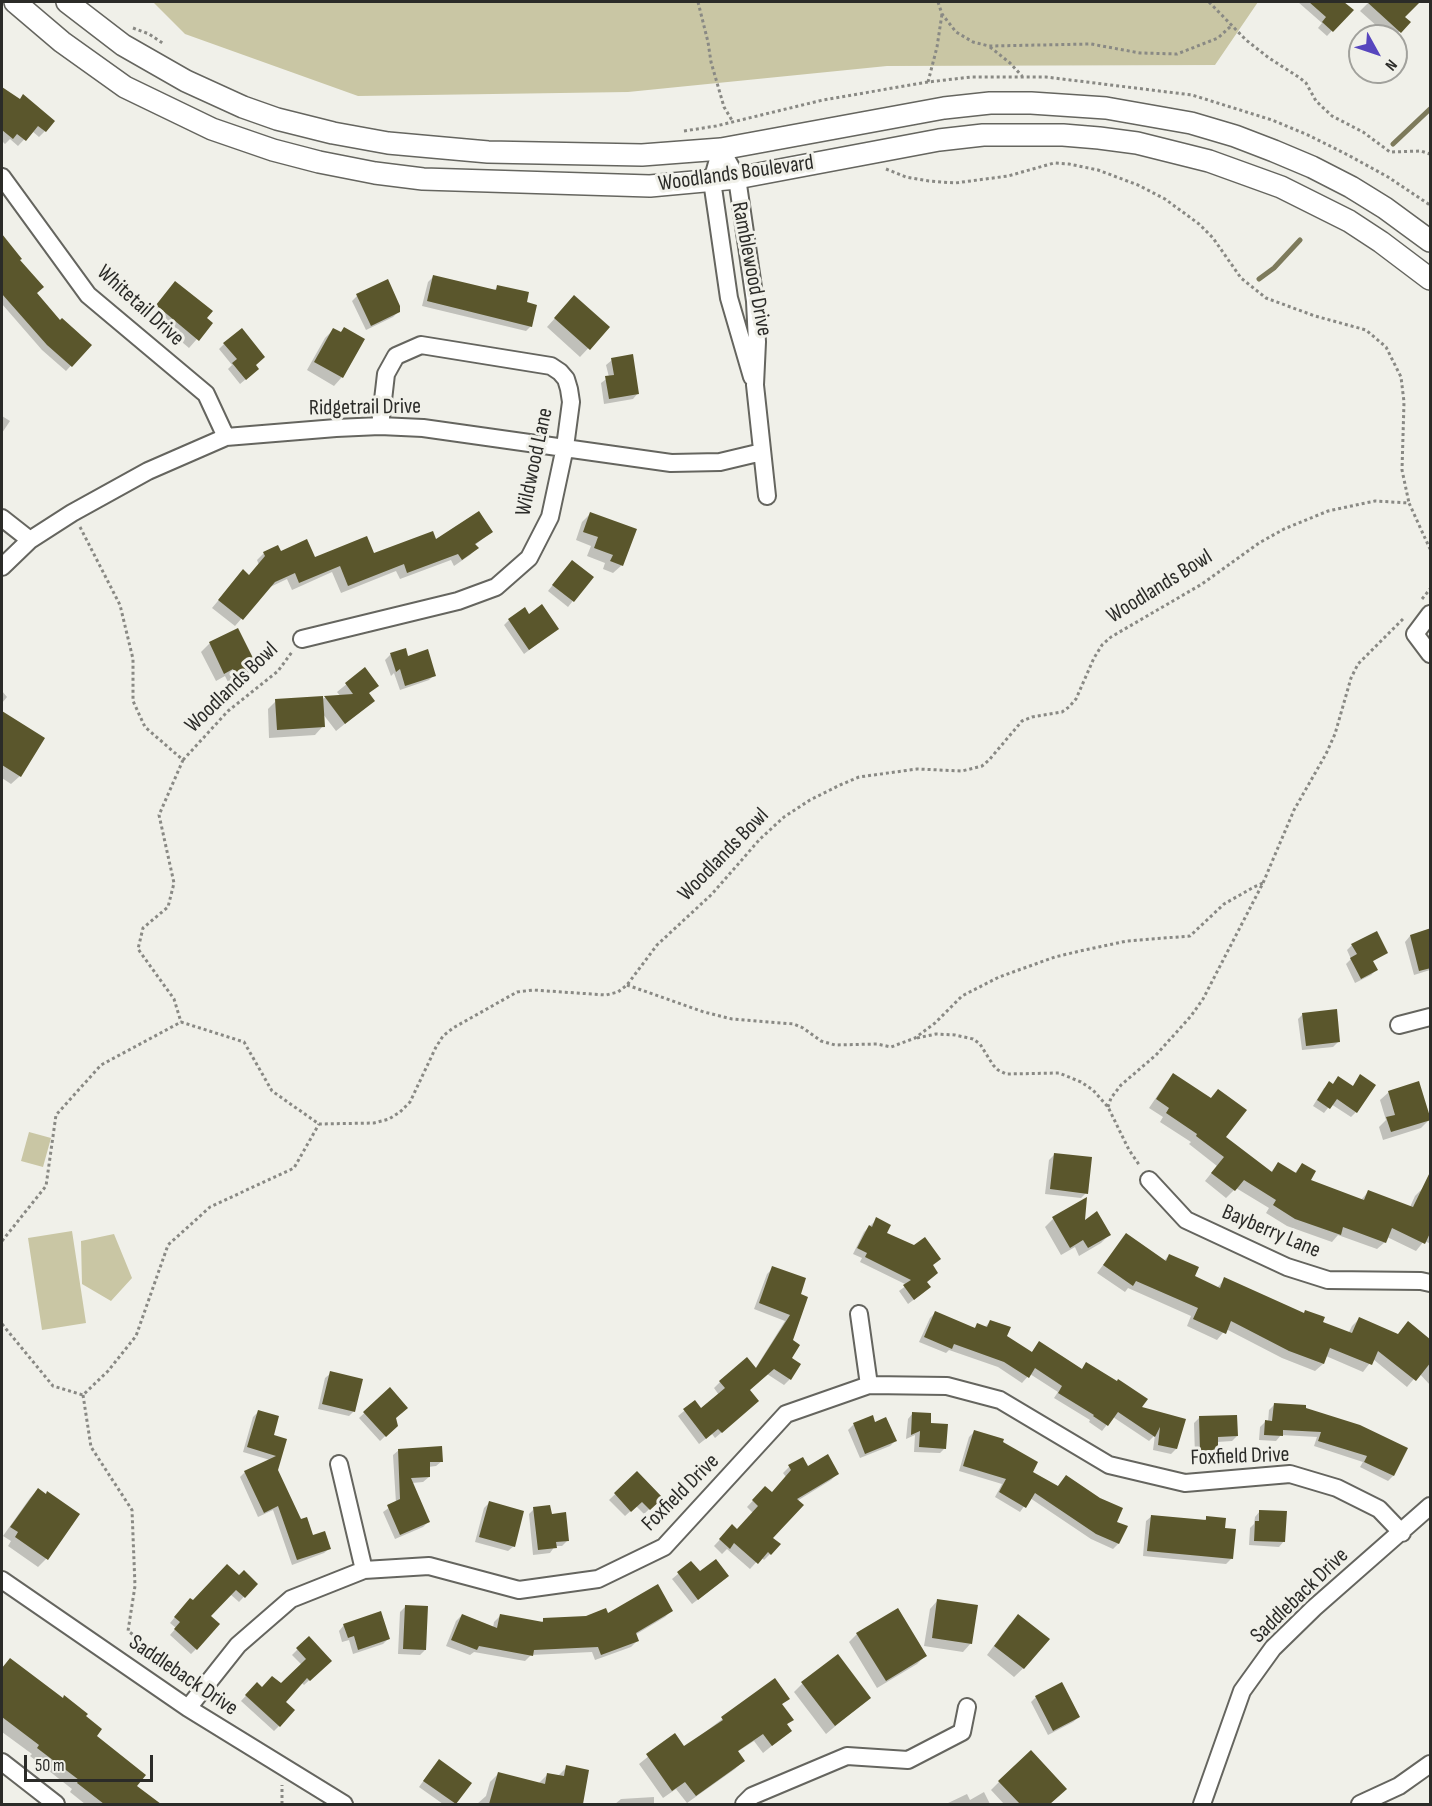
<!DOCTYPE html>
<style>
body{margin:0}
#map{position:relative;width:1432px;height:1806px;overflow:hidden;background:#f0f0e9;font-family:"Sofia Sans Condensed",sans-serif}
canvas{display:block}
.frame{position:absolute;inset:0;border:3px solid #2b2b28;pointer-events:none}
.north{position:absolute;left:1348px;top:24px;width:60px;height:60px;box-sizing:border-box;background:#f0f0e9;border:2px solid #a1a19c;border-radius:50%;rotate:130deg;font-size:16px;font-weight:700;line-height:24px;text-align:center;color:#2b2b28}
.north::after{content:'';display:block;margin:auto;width:21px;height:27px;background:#5746be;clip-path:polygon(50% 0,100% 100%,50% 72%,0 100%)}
.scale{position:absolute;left:24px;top:1755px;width:129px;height:27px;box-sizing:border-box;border:3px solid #2b2b28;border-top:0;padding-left:8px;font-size:18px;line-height:21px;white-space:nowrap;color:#2b2b28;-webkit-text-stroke:4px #f0f0e9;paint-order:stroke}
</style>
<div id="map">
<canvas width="1432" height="1806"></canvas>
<div class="frame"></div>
<div class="north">N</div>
<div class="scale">50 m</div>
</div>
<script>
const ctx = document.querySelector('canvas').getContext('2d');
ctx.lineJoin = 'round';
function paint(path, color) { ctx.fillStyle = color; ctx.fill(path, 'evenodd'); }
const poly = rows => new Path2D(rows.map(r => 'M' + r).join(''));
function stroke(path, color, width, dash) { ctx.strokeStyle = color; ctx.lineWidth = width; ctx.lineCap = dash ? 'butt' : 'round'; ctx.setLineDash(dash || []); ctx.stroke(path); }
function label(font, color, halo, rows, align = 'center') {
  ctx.font = font + ' "Sofia Sans Condensed",sans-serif'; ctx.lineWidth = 6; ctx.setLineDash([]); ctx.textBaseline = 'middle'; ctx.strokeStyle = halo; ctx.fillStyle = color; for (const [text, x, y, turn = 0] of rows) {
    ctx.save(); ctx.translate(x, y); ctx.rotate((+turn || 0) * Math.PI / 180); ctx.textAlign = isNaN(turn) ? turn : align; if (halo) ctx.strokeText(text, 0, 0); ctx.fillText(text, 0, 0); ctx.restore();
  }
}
const green = poly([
 [153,2,1258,2,1215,65,887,66,628,92,358,96,185,34],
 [29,1132,51,1138,43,1167,21,1161],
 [72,1231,86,1323,42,1330,28,1238],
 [114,1234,132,1278,111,1301,82,1284,81,1241]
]);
const shadow = poly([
 [1298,2,1341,2,1351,10,1327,36,1318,28,1322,23],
 [1369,2,1417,2,1403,17,1408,22,1395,36,1388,36,1360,11],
 [2,88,19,101,45,131,39,137,32,131,18,146,10,139,5,144,2,141],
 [2,236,20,259,18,260,35,293,60,322,90,345,66,371,42,350,2,304],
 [433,277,493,291,498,287,525,303,531,326,526,331,422,306,428,282],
 [175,283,211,323,189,348,149,314],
 [357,296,399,311,393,317,366,330,352,301],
 [566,306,608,327,580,357,547,327],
 [344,329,342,377,334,386,307,370,325,338,333,330,340,333],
 [224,344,254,365,252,374,240,384,228,369,232,365,219,349],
 [612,360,638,393,633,399,604,404,601,383,609,377,606,365],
 [2,416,10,421,2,433],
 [591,513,622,565,613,573,603,569,605,563,587,556,591,546,576,540,582,522],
 [491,532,475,545,477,548,470,555,454,566,451,560,400,579,396,571,341,593,332,572,292,590,287,579,268,588,235,626,212,608,243,571,249,576,259,565,257,560,264,553,280,553,314,559,373,555],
 [567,567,591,578,568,607,548,591],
 [529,616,557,629,524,654,504,625,509,620],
 [237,630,256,667,248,675,229,684,225,676,216,681,201,652,209,644],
 [405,650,407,658,434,675,429,680,400,690,394,673,391,676,385,660,390,655],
 [365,669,377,685,368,694,373,701,336,731,323,714,323,726,315,735,269,738,268,709,276,701,322,700,324,698,341,697,337,692],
 [2,691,7,697,2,703],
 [2,713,43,739,20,776,11,784,2,778],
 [1430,930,1430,970,1414,975,1405,942,1410,936],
 [1352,945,1386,952,1372,962,1376,970,1371,975,1355,983,1346,964,1351,959,1347,950],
 [1303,1014,1339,1041,1333,1047,1302,1050,1298,1019],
 [1174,1075,1210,1099,1218,1091,1224,1137,1270,1173,1278,1164,1294,1174,1302,1164,1308,1181,1361,1200,1368,1192,1410,1207,1415,1196,1423,1188,1430,1192,1430,1242,1429,1243,1424,1241,1416,1251,1387,1237,1385,1242,1377,1249,1338,1235,1332,1242,1287,1226,1266,1213,1269,1208,1236,1188,1226,1198,1205,1181,1217,1166,1189,1144,1191,1142,1160,1122,1163,1117,1149,1108,1166,1083],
 [1361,1076,1356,1112,1351,1117,1331,1104,1324,1113,1313,1106,1324,1088,1332,1085,1338,1078,1352,1087],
 [1389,1092,1429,1120,1421,1128,1383,1140,1379,1127,1386,1120,1380,1100],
 [1055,1154,1086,1193,1081,1198,1045,1194,1049,1160],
 [877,1219,885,1233,931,1266,924,1292,908,1304,899,1291,907,1285,860,1262,862,1258,853,1254,864,1232],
 [1053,1219,1083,1223,1109,1235,1101,1243,1079,1256,1075,1247,1061,1255,1045,1227],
 [1126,1235,1164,1261,1169,1255,1193,1276,1217,1288,1225,1279,1348,1334,1352,1326,1359,1319,1397,1335,1430,1342,1430,1385,1419,1373,1407,1387,1373,1359,1363,1372,1326,1356,1323,1364,1315,1371,1282,1358,1226,1329,1217,1340,1187,1326,1191,1316,1128,1288,1125,1292,1097,1273],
 [773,1268,799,1295,791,1341,790,1379,784,1385,767,1374,748,1390,751,1407,715,1438,712,1434,699,1444,678,1416,695,1402,701,1410,719,1395,714,1388,720,1382,755,1369,785,1321,754,1309,767,1274],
 [935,1313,973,1329,978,1325,985,1327,990,1322,1005,1337,1031,1353,1039,1343,1081,1370,1087,1364,1140,1408,1184,1420,1176,1449,1171,1454,1153,1450,1155,1435,1149,1441,1113,1417,1102,1431,1089,1422,1090,1420,1054,1398,1058,1392,1030,1374,1022,1383,998,1367,949,1350,946,1353,919,1342,930,1318],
 [331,1373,354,1411,349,1416,318,1409,325,1378],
 [390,1389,396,1426,380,1441,359,1418],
 [1274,1405,1304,1409,1406,1449,1393,1476,1388,1481,1360,1467,1363,1462,1314,1446,1317,1437,1281,1435,1276,1441,1259,1440,1260,1427,1265,1422,1268,1422,1269,1410],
 [258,1412,272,1436,285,1440,276,1470,300,1521,312,1537,330,1548,324,1553,292,1565,273,1510,258,1517,240,1477,245,1472,270,1460,243,1452,253,1417],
 [913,1413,929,1424,945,1448,940,1453,914,1452,915,1435,906,1439,908,1419],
 [872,1417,875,1424,895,1441,890,1446,860,1458,848,1430,853,1425],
 [1199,1418,1237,1436,1232,1441,1217,1442,1217,1450,1212,1455,1195,1456,1194,1423],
 [974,1432,1001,1443,1031,1472,1057,1487,1066,1476,1115,1522,1118,1544,1113,1549,1091,1539,1030,1498,1020,1512,995,1497,1002,1484,959,1471,969,1437],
 [399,1450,442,1461,436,1466,428,1467,429,1477,423,1482,412,1483,428,1522,423,1527,395,1539,383,1512,396,1503,393,1455],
 [789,1467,837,1474,831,1480,797,1501,771,1538,779,1545,764,1560,761,1557,750,1569,727,1549,722,1554,714,1546,726,1533,737,1531,753,1513,747,1507,759,1494,772,1493,786,1477,783,1473],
 [637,1473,661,1498,644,1514,636,1506,625,1516,609,1500],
 [38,1490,78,1515,46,1559,38,1567,8,1546,11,1541,3,1536,30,1498],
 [489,1503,514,1546,508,1551,475,1542,484,1508],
 [534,1509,550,1516,568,1540,562,1546,555,1546,550,1553,533,1555,529,1514],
 [1260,1511,1284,1541,1279,1547,1249,1545,1250,1528,1254,1524,1255,1517],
 [1152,1516,1203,1521,1207,1518,1223,1529,1231,1559,1226,1564,1143,1556,1146,1521],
 [691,1563,699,1573,722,1581,692,1604,672,1579],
 [239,1577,256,1584,239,1602,230,1594,209,1616,196,1649,191,1654,170,1635,176,1628,170,1623,185,1605],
 [938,1600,971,1643,963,1652,924,1646,930,1609],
 [406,1606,425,1650,420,1655,398,1654,400,1612],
 [671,1611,665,1617,635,1635,637,1641,631,1647,595,1660,592,1652,531,1655,525,1661,474,1652,470,1655,446,1646,456,1621,462,1615,493,1628,494,1622,500,1616,540,1623,544,1620],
 [1010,1624,1032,1660,1014,1677,987,1655],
 [344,1625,389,1638,383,1644,353,1654,349,1640,342,1642,339,1631],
 [857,1634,925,1656,917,1664,877,1688,849,1642],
 [309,1638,330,1661,304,1685,301,1682,284,1702,279,1726,274,1731,241,1701,257,1684,262,1689,281,1685,302,1665,292,1655],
 [10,1659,84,1717,94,1736,135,1786,158,1804,85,1804,70,1792,72,1789,30,1756,32,1754,2,1732,2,1668],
 [774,1680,788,1698,781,1705,792,1720,786,1725,790,1731,763,1753,754,1741,737,1752,743,1761,735,1769,687,1803,676,1789,663,1798,639,1764,675,1735,684,1748],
 [802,1684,869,1698,826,1734,794,1692],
 [1036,1697,1079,1717,1073,1722,1048,1735,1031,1702],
 [434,1766,470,1784,454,1804,443,1804,419,1787],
 [567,1767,587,1771,581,1804,477,1804,486,1796,490,1782,498,1774,539,1783,547,1775,559,1775],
 [999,1782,1065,1789,1049,1804,1004,1804,991,1790],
 [984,1792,990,1804,946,1804,967,1794,970,1800],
 [654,1797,654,1804,615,1804,621,1799]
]);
const stream = poly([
 [1393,144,1430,109],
 [1259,279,1274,268,1300,240]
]);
const building = poly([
 [1309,2,1344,2,1354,10,1333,32,1322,22,1326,17],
 [1367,2,1420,2,1405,17,1411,22,1401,33],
 [2,87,20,99,23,94,55,121,46,132,38,126,26,141,17,134,13,139,2,130],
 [2,234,22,259,20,260,44,287,37,293,60,320,62,318,92,345,72,367,47,345,2,294],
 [433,275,496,290,497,285,529,292,527,302,537,305,532,327,427,301],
 [388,279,400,306,400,312,371,326,356,294],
 [175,281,213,311,207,318,213,323,199,341,156,305],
 [574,295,610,327,590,350,554,318],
 [344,327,365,339,343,378,314,362,333,328,341,332],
 [242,328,265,357,256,365,259,369,246,380,232,363,237,359,223,343],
 [633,354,639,394,609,399,605,376,614,375,611,358],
 [479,511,493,532,475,544,479,548,462,560,458,554,407,573,404,564,348,586,340,566,299,583,295,573,275,582,243,620,218,600,243,569,249,575,265,556,263,552,278,545,281,551,307,539,315,557,367,536,374,553,433,531,436,539],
 [590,512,637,529,623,566,610,561,613,555,594,548,598,537,583,532],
 [572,560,594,577,574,602,552,585],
 [542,604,559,629,529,650,508,619,525,607,529,614],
 [238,628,258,668,237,677,233,669,224,674,209,642],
 [406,648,408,656,428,649,436,676,405,686,400,669,396,672,390,653],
 [365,667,379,686,369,693,375,701,345,724,324,696,353,694,345,683],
 [323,696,325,727,277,730,275,699],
 [2,711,45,738,21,777,2,765],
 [1431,928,1431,968,1419,971,1410,935],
 [1377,931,1388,953,1373,961,1378,970,1361,979,1350,958,1357,954,1351,944],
 [1337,1009,1340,1042,1306,1046,1302,1013],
 [1173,1073,1211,1098,1218,1089,1247,1110,1226,1137,1272,1172,1278,1162,1296,1173,1302,1163,1316,1171,1311,1180,1364,1200,1368,1190,1413,1207,1431,1170,1431,1231,1425,1244,1392,1228,1386,1243,1343,1227,1341,1235,1295,1219,1273,1205,1276,1200,1244,1180,1235,1191,1211,1173,1224,1157,1196,1136,1197,1134,1166,1113,1169,1108,1156,1099],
 [1360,1074,1376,1085,1357,1113,1337,1099,1330,1109,1317,1100,1329,1081,1333,1084,1338,1076,1353,1086],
 [1419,1081,1431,1120,1391,1132,1386,1117,1395,1115,1388,1091],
 [1054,1153,1092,1157,1088,1194,1050,1189],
 [1087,1197,1085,1220,1097,1211,1111,1235,1088,1248,1083,1240,1070,1248,1052,1217],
 [876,1217,891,1225,887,1233,914,1245,925,1237,941,1259,933,1265,938,1273,927,1282,931,1287,914,1300,903,1285,911,1280,865,1257,867,1253,857,1248,869,1225,872,1227],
 [1126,1233,1166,1261,1169,1254,1199,1267,1195,1276,1220,1288,1224,1277,1304,1313,1305,1310,1325,1317,1323,1322,1352,1333,1359,1317,1398,1334,1408,1321,1431,1340,1431,1362,1416,1381,1378,1351,1372,1365,1330,1348,1324,1364,1289,1351,1231,1321,1226,1334,1193,1319,1198,1308,1136,1281,1133,1286,1103,1265],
 [772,1266,806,1278,801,1294,808,1297,793,1340,800,1345,792,1358,801,1364,791,1380,774,1369,750,1390,759,1401,722,1433,718,1429,706,1439,683,1409,695,1400,701,1408,725,1388,719,1381,747,1357,756,1368,790,1315,759,1303],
 [935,1311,975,1328,977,1323,987,1327,990,1320,1011,1327,1007,1336,1032,1352,1039,1341,1082,1369,1086,1362,1117,1381,1118,1379,1148,1399,1142,1407,1186,1419,1177,1449,1158,1445,1160,1427,1155,1437,1118,1412,1108,1426,1093,1416,1094,1415,1058,1393,1062,1386,1035,1368,1029,1378,1004,1362,954,1344,952,1349,924,1337],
 [330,1371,363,1379,355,1412,322,1404],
 [390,1387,408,1408,396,1418,398,1426,386,1437,363,1412],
 [1274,1403,1306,1405,1306,1408,1360,1425,1408,1448,1394,1476,1364,1462,1367,1456,1318,1441,1321,1432,1283,1430,1283,1436,1264,1435,1265,1420,1272,1421],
 [258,1410,279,1416,274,1435,287,1439,278,1470,301,1519,307,1517,313,1535,325,1531,331,1549,297,1560,278,1506,264,1513,244,1471,276,1456,247,1447],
 [912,1412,931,1413,931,1423,948,1424,946,1449,919,1447,920,1431,911,1435],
 [873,1415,875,1422,886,1417,897,1441,865,1454,853,1423],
 [1237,1415,1238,1436,1218,1437,1218,1450,1200,1451,1199,1416],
 [974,1430,1004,1439,1003,1442,1038,1462,1033,1472,1058,1486,1066,1475,1100,1498,1123,1508,1117,1522,1128,1526,1119,1544,1096,1534,1035,1493,1026,1508,999,1492,1006,1479,963,1466],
 [442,1446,443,1462,430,1462,430,1477,411,1478,430,1522,400,1535,387,1505,400,1499,398,1449],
 [828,1454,839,1474,797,1499,804,1505,773,1538,781,1544,771,1555,768,1552,758,1564,734,1543,730,1549,719,1539,732,1524,737,1529,758,1506,752,1500,765,1486,772,1492,791,1470,788,1465,803,1457,808,1466],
 [637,1471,663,1498,650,1510,642,1502,631,1512,614,1493],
 [38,1488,46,1494,47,1491,80,1514,48,1560,15,1537,18,1532,10,1527],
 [489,1501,524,1511,515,1547,479,1537],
 [550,1505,552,1514,566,1512,569,1541,556,1542,557,1548,538,1550,533,1507],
 [1259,1510,1287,1511,1285,1542,1254,1541,1255,1521,1259,1521],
 [1151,1515,1206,1520,1206,1516,1226,1518,1225,1528,1236,1529,1233,1559,1147,1551],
 [716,1559,729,1576,698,1600,677,1572,691,1561,700,1571],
 [227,1564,239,1575,244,1570,258,1584,245,1598,236,1590,211,1616,220,1624,197,1650,174,1629,180,1622,174,1617,190,1598,193,1600],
 [658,1584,673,1611,636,1633,639,1641,601,1655,598,1647,534,1650,533,1656,479,1646,477,1650,451,1640,462,1614,497,1628,500,1614,543,1622,543,1618,586,1616,606,1608,608,1613],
 [937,1599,978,1605,972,1644,932,1638],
 [405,1605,428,1606,426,1650,403,1649],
 [898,1608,927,1656,886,1681,856,1633],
 [381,1611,390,1639,358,1650,354,1636,348,1638,343,1624],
 [1018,1614,1050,1639,1024,1669,994,1646],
 [309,1636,332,1661,310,1681,307,1678,286,1702,295,1710,280,1727,245,1695,257,1682,262,1687,272,1676,281,1683,306,1659,296,1648],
 [838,1654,871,1698,835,1726,801,1682],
 [10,1658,63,1698,64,1695,88,1714,86,1716,102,1729,97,1736,146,1775,137,1786,161,1804,104,1804,77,1783,79,1780,37,1748,39,1745,2,1717,2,1668],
 [775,1678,790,1699,782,1704,794,1720,787,1724,792,1731,772,1746,763,1734,738,1751,745,1761,696,1796,685,1782,672,1791,646,1754,675,1733,684,1746,723,1720,721,1717],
 [1062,1682,1080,1717,1053,1731,1035,1696],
 [1031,1750,1067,1789,1050,1804,1020,1804,998,1781],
 [439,1759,472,1783,456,1804,423,1781],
 [566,1765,589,1770,583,1804,489,1804,498,1772,545,1784,547,1773,564,1776]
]);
const path = poly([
 [698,2,708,42,711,62,724,107,733,122],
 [938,2,942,14,956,32,973,42,989,46,1091,44,1140,53,1177,54,1218,38,1231,26],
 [1209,2,1246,40,1269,58,1300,78,1306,83,1316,101,1332,116,1363,132,1390,152,1421,151,1430,154],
 [133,28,149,34,164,44],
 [990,47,1010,63,1022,76],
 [928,82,937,47,942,14],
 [684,131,716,126,823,100,928,82,971,77,1046,77,1192,95,1272,120,1308,135,1348,155,1388,177,1430,205],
 [886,169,906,177,929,181,955,183,1008,176,1054,163,1069,164,1098,170,1138,185,1165,199,1199,224,1213,238,1241,278,1266,298,1315,316,1366,330,1386,347,1401,377,1404,402,1402,470,1409,503],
 [80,527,120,605,133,659,133,701,145,727,183,760,159,815,174,883,168,907,143,928,138,949,174,999,181,1022],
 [1422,599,1430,589],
 [183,760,228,711,278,671,292,652],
 [627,985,704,1012,732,1019,794,1024,803,1028,821,1041,835,1045,877,1044,891,1047,915,1038,935,1023,962,996,999,977,1055,957,1080,951,1127,941,1190,936,1224,904,1254,887,1263,883],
 [917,1038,936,1034,955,1035,973,1039,980,1044,993,1065,998,1070,1006,1074,1059,1073,1081,1082,1093,1090,1108,1107,1129,1150,1140,1166],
 [1108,1107,1111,1098,1121,1085,1156,1055,1191,1016,1203,999,1263,883,1294,810,1326,754,1335,734,1351,678,1358,664,1405,617],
 [2,1241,46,1186,56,1115,101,1065,181,1022,244,1042,272,1091,319,1124,374,1123,389,1119,400,1112,410,1102,436,1047,443,1036,453,1028,517,992,533,990,606,995,618,992,627,985,657,945,712,894,760,839,784,817,810,800,840,785,859,777,917,769,962,771,982,766,989,760,1022,721,1032,717,1062,712,1069,707,1076,699,1094,658,1102,645,1111,637,1202,584,1259,543,1284,529,1328,511,1375,501,1409,503,1430,549],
 [2,1324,53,1386,83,1395,108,1371,136,1336,168,1245,210,1207,294,1168,319,1124],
 [83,1395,91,1447,132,1510,135,1586,128,1631,164,1657,173,1677],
 [282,1804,282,1785]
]);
const minor = poly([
 [721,149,737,178,755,301,757,342,755,385,767,496],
 [721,149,712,181,717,215,729,298,752,377],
 [2,177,88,295,206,394,226,437],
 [2,518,30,540],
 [2,567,30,540,72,513,148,471,226,437,336,428,380,426,423,428,671,463,720,462,762,452],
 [1415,634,1430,654],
 [1415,634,1430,614],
 [302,639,458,601,496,587,529,558,550,517,565,447,571,402,569,389,566,379,560,372,551,366,421,345,396,356,386,374,380,426],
 [1399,1025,1430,1017],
 [1149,1180,1186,1220,1287,1267,1328,1280,1421,1281,1430,1283],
 [859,1314,869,1385],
 [339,1464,364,1570],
 [2,1580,188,1708,344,1804],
 [188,1708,238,1645,291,1599,364,1570,429,1566,519,1590,598,1579,664,1547,786,1414,869,1385,947,1386,1000,1400,1109,1465,1185,1483,1290,1474,1337,1488,1379,1509,1402,1533],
 [2,1762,56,1804],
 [744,1804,752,1796,847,1756,908,1760,962,1732,967,1707],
 [1202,1804,1242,1691,1273,1648,1314,1608,1430,1506],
 [1360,1804,1399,1786,1430,1764]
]);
const tertiary = poly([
 [15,2,62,42,125,87,212,129,273,150,319,162,375,173,423,179,650,186,737,178,939,140,983,135,1063,135,1099,138,1137,143,1209,161,1281,187,1349,221,1381,242,1430,279],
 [67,2,123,45,186,81,243,107,277,119,333,133,388,143,488,152,642,155,721,149,944,108,990,103,1031,103,1106,108,1191,123,1235,136,1274,151,1312,167,1351,187,1385,208,1430,241]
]);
const streetNames = [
 ["Woodlands Boulevard",736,174,-8],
 ["Ramblewood Drive",751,269,79],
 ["Whitetail Drive",140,306,42],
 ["Ridgetrail Drive",365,408,-1],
 ["Wildwood Lane",535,462,-78],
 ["Woodlands Bowl",1160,587,-32],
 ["Woodlands Bowl",232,688,-44],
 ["Woodlands Bowl",724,855,-46],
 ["Bayberry Lane",1271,1232,23],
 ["Foxfield Drive",1240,1457,-2],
 ["Foxfield Drive",681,1493,-45],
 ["Saddleback Drive",1300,1596,-44],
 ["Saddleback Drive",183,1676,34]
];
paint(green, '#c9c6a4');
paint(shadow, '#0003');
stroke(stream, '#7d7a5b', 5);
paint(building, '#5a562c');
stroke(minor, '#65655f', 20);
stroke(tertiary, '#65655f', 24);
stroke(path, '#898984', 3, [3, 3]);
stroke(minor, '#fff', 16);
stroke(tertiary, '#fff', 21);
label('22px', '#2b2b28', '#f0f0e9', streetNames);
</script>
